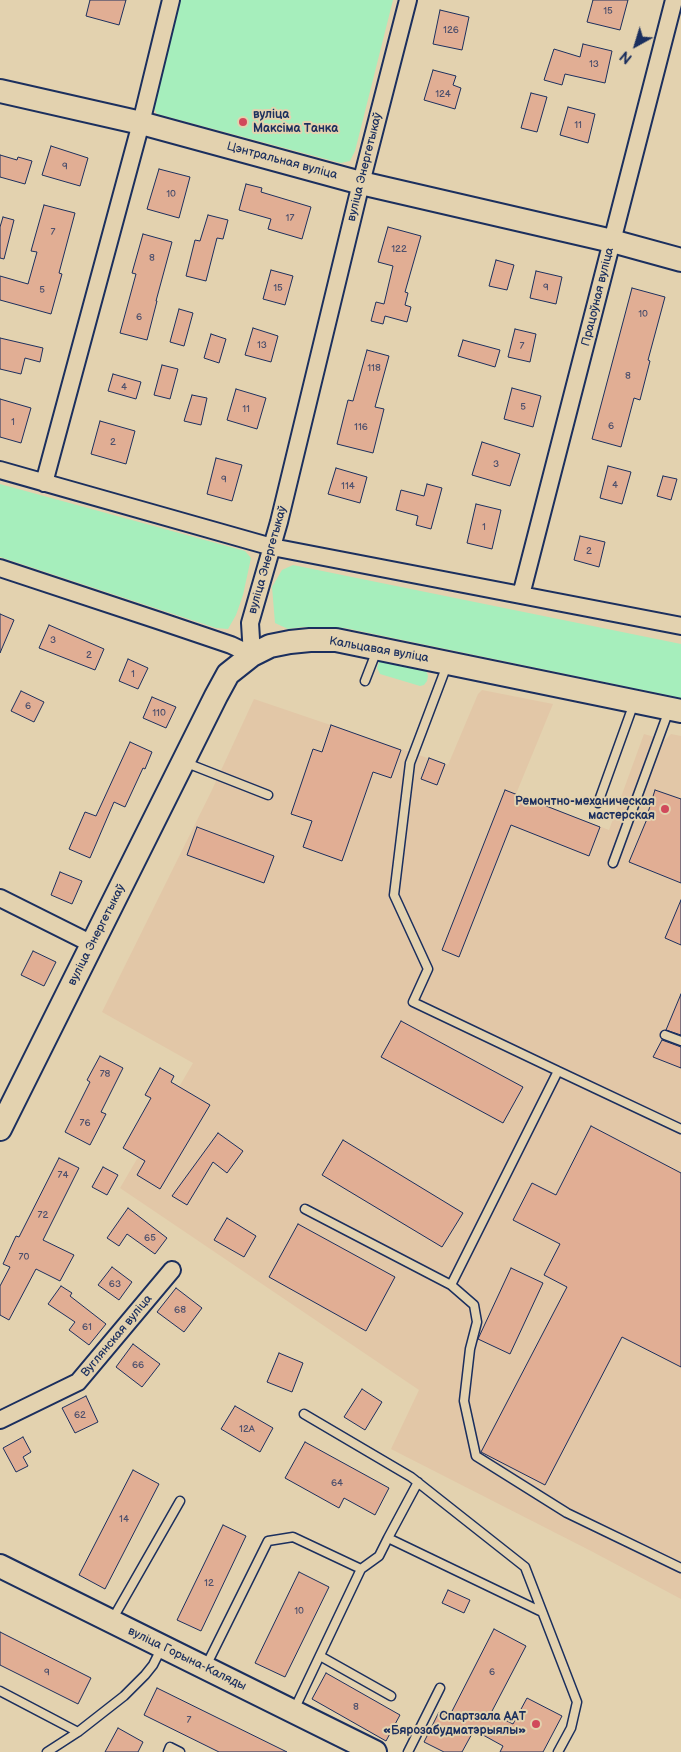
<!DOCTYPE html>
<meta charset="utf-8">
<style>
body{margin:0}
#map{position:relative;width:681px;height:1752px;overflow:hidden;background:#e3d2af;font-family:"Balsamiq Sans",sans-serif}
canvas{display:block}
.north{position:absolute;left:611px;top:20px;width:50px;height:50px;-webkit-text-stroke:4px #e3d2af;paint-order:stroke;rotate:219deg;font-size:14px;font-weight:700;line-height:20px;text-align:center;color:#1b2f5e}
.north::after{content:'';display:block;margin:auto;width:18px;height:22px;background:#1b2f5e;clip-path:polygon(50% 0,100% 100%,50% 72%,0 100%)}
</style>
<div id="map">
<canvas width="681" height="1752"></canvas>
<div class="north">N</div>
</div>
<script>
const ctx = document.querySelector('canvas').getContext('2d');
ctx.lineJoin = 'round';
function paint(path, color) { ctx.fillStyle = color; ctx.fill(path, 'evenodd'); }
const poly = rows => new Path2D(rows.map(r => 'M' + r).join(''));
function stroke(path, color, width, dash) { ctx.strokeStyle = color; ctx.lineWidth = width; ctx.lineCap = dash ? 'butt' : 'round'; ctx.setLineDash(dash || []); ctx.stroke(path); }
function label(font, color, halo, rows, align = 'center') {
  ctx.font = font + ' "Balsamiq Sans",sans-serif'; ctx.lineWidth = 4; ctx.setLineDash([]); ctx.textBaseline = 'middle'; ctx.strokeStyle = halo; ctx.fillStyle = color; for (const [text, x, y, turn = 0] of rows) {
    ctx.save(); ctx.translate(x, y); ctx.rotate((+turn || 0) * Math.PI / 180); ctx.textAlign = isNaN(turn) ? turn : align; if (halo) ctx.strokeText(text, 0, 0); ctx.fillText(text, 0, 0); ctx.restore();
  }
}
const built = poly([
 [482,690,553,704,516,794,609,830,644,734,665,740,671,734,681,736,681,1599,593,1552,391,1449,419,1390,120,1188,193,1063,102,1012,211,792,254,699,448,765,478,694]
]);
const green = poly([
 [177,0,393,0,355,151,350,161,341,163,157,114,153,107],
 [0,484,245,551,251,558,243,595,236,615,228,629,216,628,0,557],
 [293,565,681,644,681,698,345,628,303,627,288,629,275,623,272,587,282,570],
 [380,659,426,670,428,676,427,681,424,685,420,686,380,674,377,668]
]);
const building = poly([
 [90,0,126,0,119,25,86,16,90,0],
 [593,0,628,0,620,30,587,22,593,0],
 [440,10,469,17,462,50,433,44,440,10],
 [583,44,612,51,605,83,565,74,562,85,544,80,554,49,580,57,583,44],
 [433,70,456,76,453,85,461,88,455,109,424,100,433,70],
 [531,93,547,97,537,132,521,128,531,93],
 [568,107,595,114,588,143,560,135,568,107],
 [51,146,88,158,80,186,42,175,51,146],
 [0,155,17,160,18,157,32,161,25,184,0,177,0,155],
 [159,169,190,177,179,218,147,209,159,169],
 [246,184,262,188,261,192,311,207,302,239,268,229,271,219,239,210,246,184],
 [44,205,75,213,59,273,62,274,51,314,0,300,0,276,28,284,37,252,31,251,44,205],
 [208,215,228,220,223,239,217,238,206,281,186,276,195,240,200,241,208,215],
 [3,217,14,220,4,259,0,258,0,227,3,217],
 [388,227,421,236,405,292,408,293,405,305,411,307,407,322,385,316,383,324,371,321,376,302,384,304,393,266,378,262,388,227],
 [143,234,172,242,156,301,157,301,147,340,120,333,136,274,132,273,143,234],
 [496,260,514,265,507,290,489,286,496,260],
 [271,270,293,276,285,305,263,299,271,270],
 [536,271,562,277,556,304,530,298,536,271],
 [632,288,665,297,648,360,650,361,640,400,634,398,621,447,592,439,632,288],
 [179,309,193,313,184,346,170,342,179,309],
 [253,328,278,336,271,362,245,355,253,328],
 [515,329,536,334,530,362,508,357,515,329],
 [211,334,226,339,219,363,204,358,211,334],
 [0,338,43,348,40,362,25,358,21,374,0,369,0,338],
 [463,340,500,350,495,367,458,356,463,340],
 [367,350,389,356,375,407,384,409,373,453,337,444,348,400,353,401,367,350],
 [162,365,178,369,170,399,154,395,162,365],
 [113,374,141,382,136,399,108,391,113,374],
 [512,388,541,396,533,427,504,419,512,388],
 [236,389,266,398,257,429,227,420,236,389],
 [192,395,207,398,201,425,184,421,192,395],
 [0,399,31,408,21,443,0,437,0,399],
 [100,421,135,431,126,464,91,454,100,421],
 [482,442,520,454,510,486,472,475,482,442],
 [216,458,242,465,232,501,207,494,216,458],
 [608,466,631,472,622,504,600,498,608,466],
 [336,468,367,477,360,503,328,494,336,468],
 [663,476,677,479,671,500,657,496,663,476],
 [427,484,442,488,431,529,416,525,418,516,396,510,401,490,424,496,427,484],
 [476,504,501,510,492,549,467,543,476,504],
 [580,536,605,542,599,567,574,560,580,536],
 [0,614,14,620,0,653,0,614],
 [49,625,104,649,95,670,39,648,49,625],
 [128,659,148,668,138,689,119,681,128,659],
 [21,691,44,702,34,722,11,711,21,691],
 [152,697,176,707,166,728,143,718,152,697],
 [331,725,401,750,391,778,373,772,342,861,303,847,312,821,291,814,313,749,322,752,331,725],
 [130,742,152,752,145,769,143,768,125,807,114,802,90,858,69,849,85,812,96,816,130,742],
 [429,758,445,764,437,785,421,779,429,758],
 [505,790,600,827,589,856,511,825,459,957,442,950,505,790],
 [655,790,681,799,681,883,629,862,647,819,646,819,655,790],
 [197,827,274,856,264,883,187,855,197,827],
 [60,872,82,881,72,904,51,895,60,872],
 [681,900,681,945,665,938,681,900],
 [33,951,56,962,44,986,21,975,33,951],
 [681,994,681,1035,666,1030,681,994],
 [401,1021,523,1087,503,1123,381,1057,401,1021],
 [662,1040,681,1047,681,1068,653,1057,662,1040],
 [100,1056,123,1068,101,1112,106,1114,90,1145,65,1132,90,1082,87,1080,100,1056],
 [160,1068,174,1076,171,1082,210,1105,160,1189,137,1175,145,1161,123,1148,151,1098,145,1095,160,1068],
 [591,1126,681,1173,681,1367,622,1337,545,1485,481,1452,567,1287,544,1275,560,1244,513,1220,532,1183,556,1195,591,1126],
 [218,1133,243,1151,227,1173,213,1162,187,1205,172,1196,218,1133],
 [343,1140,463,1213,442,1247,322,1175,343,1140],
 [59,1158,79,1168,43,1240,74,1255,60,1281,36,1269,9,1320,0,1315,0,1286,10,1267,3,1264,16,1236,19,1237,59,1158],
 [103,1167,118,1175,107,1195,92,1187,103,1167],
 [128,1208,167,1238,155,1254,127,1234,119,1246,107,1238,128,1208],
 [227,1218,256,1236,244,1257,214,1240,227,1218],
 [298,1224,395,1277,366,1331,269,1277,298,1224],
 [112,1267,132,1282,119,1300,98,1285,112,1267],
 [511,1268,543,1283,510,1354,478,1339,511,1268],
 [61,1286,72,1293,70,1296,106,1324,89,1345,69,1330,75,1322,48,1304,61,1286],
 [176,1288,202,1308,184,1332,157,1312,176,1288],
 [133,1344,160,1364,142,1387,116,1367,133,1344],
 [279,1353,303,1363,292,1392,267,1382,279,1353],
 [362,1389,382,1402,365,1430,344,1417,362,1389],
 [86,1396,98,1422,75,1433,62,1408,86,1396],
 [235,1406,273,1428,260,1452,221,1429,235,1406],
 [23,1437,31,1452,23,1457,28,1466,16,1472,3,1448,23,1437],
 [305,1442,389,1488,375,1515,344,1498,339,1508,285,1478,305,1442],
 [133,1470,159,1484,105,1589,79,1575,133,1470],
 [223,1525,246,1536,201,1631,177,1620,223,1525],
 [299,1572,329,1587,285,1677,255,1663,299,1572],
 [448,1590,470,1600,464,1613,442,1603,448,1590],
 [494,1629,526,1646,491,1713,513,1724,527,1698,562,1716,543,1752,500,1752,503,1746,474,1730,462,1752,444,1752,424,1742,439,1712,449,1717,494,1629],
 [0,1632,91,1678,78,1704,0,1665,0,1632],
 [326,1673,400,1715,386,1741,312,1699,326,1673],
 [157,1688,287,1752,219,1752,144,1715,157,1688],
 [118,1728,143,1742,138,1752,105,1752,118,1728]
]);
const lane = poly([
 [447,665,410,763,394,895,428,969,413,1002,558,1071],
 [365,681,377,650],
 [184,762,268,795],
 [598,803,634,703],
 [613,863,669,710],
 [665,1035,681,1041],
 [305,1209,451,1285,474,1305,477,1322,470,1349,464,1401,476,1456,567,1513,681,1568],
 [451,1285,558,1071,681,1129],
 [304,1414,411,1477,525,1567,577,1702,571,1728,558,1752],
 [388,1538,418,1482],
 [112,1620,180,1501],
 [320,1656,391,1696],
 [206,1666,268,1541,293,1537,361,1569,379,1556,388,1538,542,1612],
 [0,1691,78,1732],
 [294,1710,361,1569],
 [47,1752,78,1732,124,1696,145,1675,153,1665,161,1649],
 [168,1752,170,1747,180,1752],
 [408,1752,440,1688]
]);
const street = poly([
 [0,470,272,547,681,626],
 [44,483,141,123,171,0],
 [0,568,160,621,231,645,252,655,250,623,279,522,361,183,408,0],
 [521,595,674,0],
 [0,898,92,944],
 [0,1420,78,1382,172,1270]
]);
const secondary = poly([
 [0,91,141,123,361,183,612,241,681,260],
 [0,1129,216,696,228,674,252,655,270,646,290,642,310,640,336,640,681,711],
 [0,1566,375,1752]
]);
const markers = [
 [243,122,5,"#d1495b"],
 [665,809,5,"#d1495b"],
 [536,1724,5,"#d1495b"]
];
const numberNames = [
 ["15",608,11],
 ["126",451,30],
 ["13",594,64],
 ["124",443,94],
 ["11",578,125],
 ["9",65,166],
 ["10",171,194],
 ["17",290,218],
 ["7",53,232],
 ["122",399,249],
 ["8",152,258],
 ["9",546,287],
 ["15",278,288],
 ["5",42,290],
 ["10",643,314],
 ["6",139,317],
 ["13",262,345],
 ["7",522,346],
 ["118",374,368],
 ["8",628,376],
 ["4",124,387],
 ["5",523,407],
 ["11",246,409],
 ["1",13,422],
 ["6",611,426],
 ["116",361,427],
 ["2",113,442],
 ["3",496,464],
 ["9",224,479],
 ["4",615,485],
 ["114",348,486],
 ["1",484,527],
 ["2",589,551],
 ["3",53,640],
 ["2",89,655],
 ["1",133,674],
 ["6",28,706],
 ["110",159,713],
 ["78",105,1074],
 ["76",85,1123],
 ["74",63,1175],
 ["72",43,1215],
 ["65",150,1238],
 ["70",24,1257],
 ["63",115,1284],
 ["68",180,1310],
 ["61",87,1327],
 ["66",138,1365],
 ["62",80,1415],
 ["12А",247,1429],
 ["64",337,1483],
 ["14",124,1519],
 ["12",209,1583],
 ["10",299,1611],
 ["9",47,1672],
 ["6",492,1672],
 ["8",356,1707],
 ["7",189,1720]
];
const poiNames = [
 ["вуліца",253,115,"left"],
 ["Максіма Танка",253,129,"left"],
 ["Ремонтно-механическая",655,802],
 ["мастерская",655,816],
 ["Спартзала ААТ",526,1717],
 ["«Бярозабудматэрыялы»",526,1731]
];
const streetNames = [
 ["Цэнтральная вуліца",282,161,15],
 ["вуліца Энергетыкаў",365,167,-76],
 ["Працоўная вуліца",598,297,-76],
 ["вуліца Энергетыкаў",268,560,-74],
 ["Кальцавая вуліца",379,650,10],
 ["вуліца Энергетыкаў",97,935,-63],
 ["Вуглянская вуліца",117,1336,-50],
 ["вуліца Горына-Каляды",187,1659,26]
];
paint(built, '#e2c7a7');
paint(green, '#a6eebc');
paint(building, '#e1ae94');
stroke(building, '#1b2f5e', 1);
stroke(lane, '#1b2f5e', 11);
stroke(street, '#1b2f5e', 20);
stroke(secondary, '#1b2f5e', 26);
stroke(lane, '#e3d2af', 8);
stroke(street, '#e3d2af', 16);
stroke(secondary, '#e3d2af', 22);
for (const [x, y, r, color] of markers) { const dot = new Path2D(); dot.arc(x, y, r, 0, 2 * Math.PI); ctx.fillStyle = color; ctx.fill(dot); stroke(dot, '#e3d2af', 2); }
label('10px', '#4c4f6c', null, numberNames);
label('bold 12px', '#1b2f5e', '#e3d2af', poiNames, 'right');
label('12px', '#1b2f5e', '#e3d2af', streetNames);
</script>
